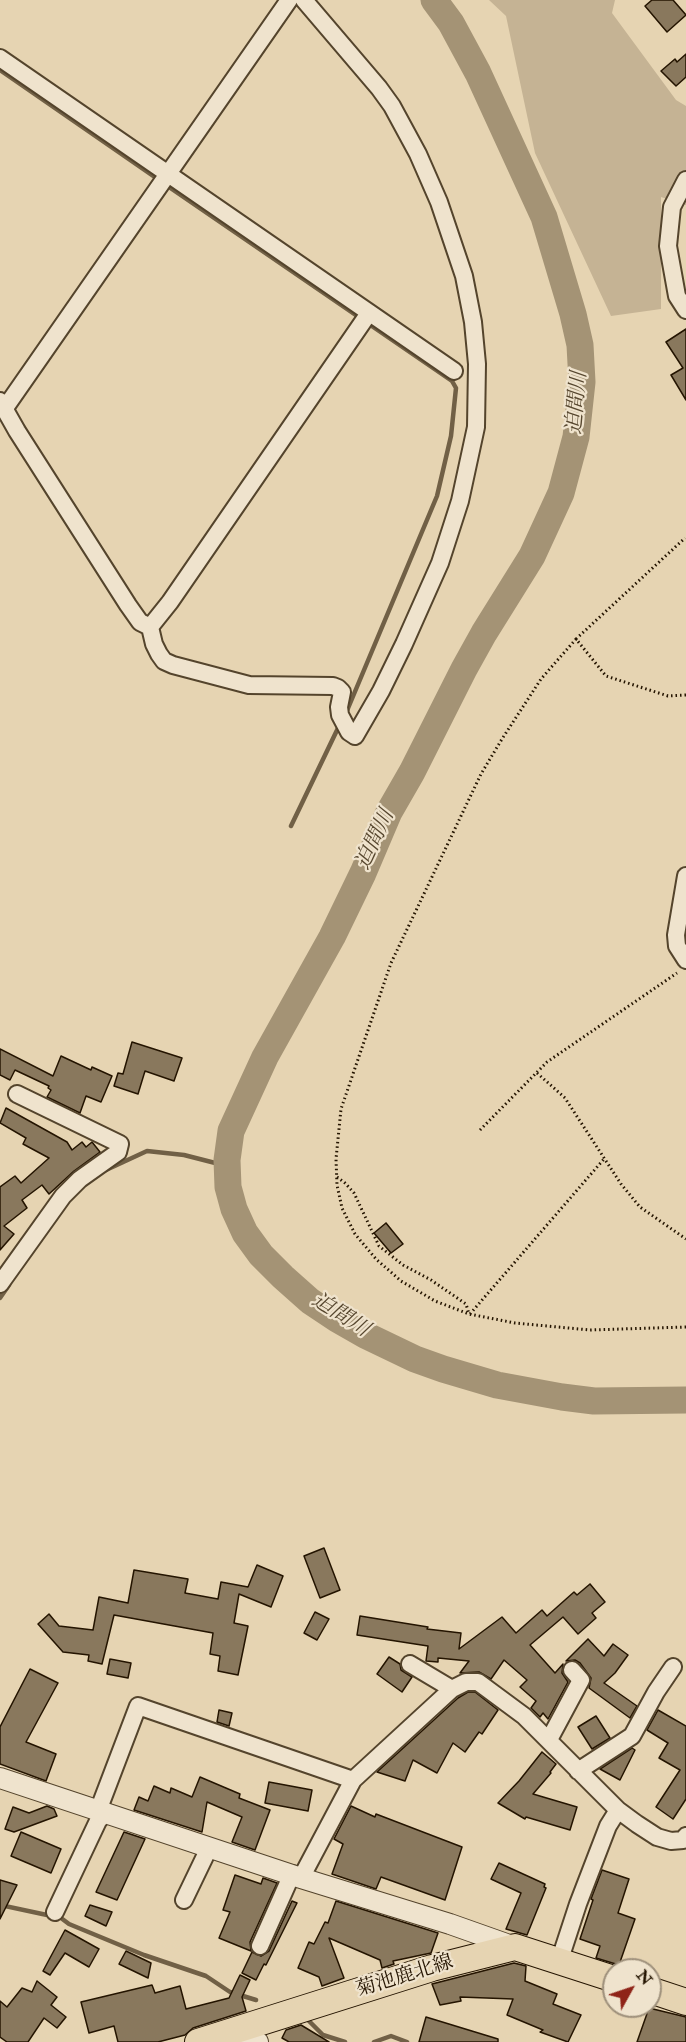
<!DOCTYPE html>
<meta charset="utf-8">
<style>
body{margin:0}
#map{position:relative;width:686px;height:2042px;overflow:hidden;background:#e6d4b2;font-family:"IM FELL Double Pica",serif}
canvas{display:block}
.north{position:absolute;left:602px;top:1958px;width:60px;height:60px;box-sizing:border-box;background:#efe3cd;border:2px solid #9e907b;border-radius:50%;rotate:50deg;font-size:16px;font-weight:700;line-height:24px;text-align:center;color:#241400}
.north::after{content:'';display:block;margin:auto;width:21px;height:27px;background:#8f2418;clip-path:polygon(50% 0,100% 100%,50% 72%,0 100%)}
</style>
<div id="map">
<canvas width="686" height="2042"></canvas>
<div class="north">N</div>
</div>
<script>
const ctx = document.querySelector('canvas').getContext('2d');
ctx.lineJoin = 'round';
function paint(path, color) { ctx.fillStyle = color; ctx.fill(path, 'evenodd'); }
const poly = rows => new Path2D(rows.map(r => 'M' + r).join(''));
function stroke(path, color, width, dash) { ctx.strokeStyle = color; ctx.lineWidth = width; ctx.lineCap = dash ? 'butt' : 'round'; ctx.setLineDash(dash || []); ctx.stroke(path); }
function label(font, color, halo, rows, align = 'center') {
  ctx.font = font + ' "IM FELL Double Pica","Noto Serif JP",serif'; ctx.lineWidth = 4.5; ctx.setLineDash([]); ctx.textBaseline = 'middle'; ctx.strokeStyle = halo; ctx.fillStyle = color; for (const [text, x, y, turn = 0] of rows) {
    ctx.save(); ctx.translate(x, y); ctx.rotate((+turn || 0) * Math.PI / 180); ctx.textAlign = isNaN(turn) ? turn : align; if (halo) ctx.strokeText(text, 0, 0); ctx.fillText(text, 0, 0); ctx.restore();
  }
}
const green = poly([
 [489,0,615,0,612,13,676,100,686,106,686,205,661,197,661,309,611,316,535,153,506,16]
]);
const stream = poly([
 [0,70,159,180],
 [166,185,452,381,456,388,451,436,437,496,346,713],
 [291,826,339,726],
 [106,1170,147,1151,184,1155,227,1166],
 [0,1298,9,1285],
 [0,1905,61,1918,69,1924,144,1955,206,1976,230,1992,256,2000],
 [308,2020,323,2035,345,2042],
 [374,2042,391,2036,407,2042]
]);
const river = poly([
 [434,0,451,23,478,73,544,217,573,314,580,345,582,382,576,437,561,493,532,556,484,633,464,669,412,772,389,812,363,873,332,937,265,1057,231,1131,227,1160,228,1187,234,1209,245,1233,261,1255,283,1277,310,1301,337,1319,365,1335,415,1359,443,1369,497,1385,562,1397,594,1401,686,1400]
]);
const building = poly([
 [652,0,673,0,686,15,667,32,645,6,652,0],
 [686,54,686,77,676,86,661,71,675,59,677,62,686,54],
 [686,329,686,400,671,375,683,368,666,342,686,329],
 [132,1042,182,1058,174,1081,145,1071,138,1094,114,1086,118,1073,123,1074,132,1042],
 [0,1049,53,1076,61,1056,91,1070,92,1067,112,1076,101,1102,86,1096,80,1113,47,1097,51,1090,48,1088,49,1086,15,1070,10,1080,0,1075,0,1049],
 [6,1108,67,1142,72,1150,82,1142,86,1147,92,1142,100,1152,74,1171,49,1194,42,1185,22,1200,27,1208,4,1226,14,1234,0,1250,0,1187,15,1176,21,1183,49,1158,23,1144,26,1138,0,1123,6,1108],
 [386,1223,403,1244,391,1253,374,1233,386,1223],
 [324,1548,340,1590,320,1598,304,1556,324,1548],
 [257,1565,283,1576,271,1607,239,1594,234,1623,248,1626,238,1675,218,1671,220,1656,210,1654,213,1633,114,1615,102,1664,88,1661,89,1655,63,1652,38,1624,49,1614,59,1626,93,1630,99,1597,128,1603,134,1570,188,1579,185,1593,218,1599,221,1582,248,1587,257,1565],
 [590,1584,605,1602,592,1613,596,1618,578,1634,563,1617,530,1645,555,1673,563,1664,562,1673,568,1682,548,1719,543,1713,540,1717,531,1708,536,1701,520,1687,527,1680,504,1660,491,1679,479,1672,460,1673,469,1661,438,1658,438,1662,426,1661,428,1646,357,1635,360,1616,428,1627,427,1629,461,1633,459,1649,502,1617,516,1633,542,1610,547,1616,574,1592,577,1595,590,1584],
 [315,1612,329,1619,317,1640,304,1633,315,1612],
 [588,1639,604,1656,613,1644,628,1655,615,1673,604,1683,637,1706,630,1718,589,1688,591,1678,580,1663,575,1660,566,1661,588,1639],
 [389,1657,400,1664,401,1670,412,1677,402,1692,377,1674,389,1657],
 [110,1659,131,1663,128,1678,107,1674,110,1659],
 [30,1669,58,1683,26,1742,56,1754,46,1781,0,1764,0,1727,30,1669],
 [468,1692,475,1692,498,1710,482,1734,479,1732,465,1752,453,1743,437,1773,413,1760,405,1781,377,1772,458,1698,468,1692],
 [219,1710,232,1713,229,1726,217,1722,219,1710],
 [658,1710,686,1726,686,1799,673,1819,656,1807,680,1770,659,1758,668,1743,647,1730,658,1710],
 [596,1716,610,1738,592,1749,578,1727,596,1716],
 [632,1748,635,1750,620,1780,600,1769,632,1748],
 [542,1752,556,1764,550,1772,551,1773,533,1794,577,1807,570,1830,526,1817,525,1819,498,1803,519,1781,542,1752],
 [200,1777,240,1794,239,1798,270,1810,255,1850,232,1842,242,1817,207,1802,202,1832,134,1810,139,1797,148,1801,154,1786,170,1793,171,1788,192,1797,200,1777],
 [269,1782,312,1790,308,1811,265,1803,269,1782],
 [47,1806,54,1809,57,1816,14,1832,5,1829,13,1807,29,1813,47,1806],
 [351,1806,375,1817,376,1814,462,1847,445,1900,381,1877,376,1889,332,1874,343,1844,334,1839,351,1806],
 [21,1832,61,1849,51,1873,11,1856,21,1832],
 [124,1832,145,1839,117,1900,96,1892,124,1832],
 [499,1863,545,1884,544,1887,546,1888,527,1935,506,1929,521,1893,491,1879,499,1863],
 [602,1870,629,1879,618,1913,635,1919,619,1965,596,1958,600,1946,580,1939,593,1900,591,1899,602,1870],
 [235,1875,261,1884,263,1878,277,1883,250,1942,251,1951,219,1938,230,1912,223,1910,235,1875],
 [0,1880,17,1885,0,1919,0,1880],
 [292,1901,297,1903,266,1965,264,1964,256,1980,242,1973,252,1952,261,1956,269,1951,292,1901],
 [336,1901,438,1933,431,1953,393,1961,394,1964,382,1968,380,1960,329,1938,344,1978,322,1986,319,1977,298,1968,309,1942,314,1944,325,1922,328,1923,336,1901],
 [90,1905,112,1912,106,1926,85,1916,90,1905],
 [65,1930,99,1949,89,1967,65,1953,50,1975,43,1971,65,1930],
 [126,1951,151,1963,148,1978,119,1964,126,1951],
 [514,1963,526,1966,525,1981,557,1994,553,2004,581,2015,568,2042,540,2032,543,2030,507,2015,513,1999,460,1997,461,2001,440,2005,432,1984,514,1963],
 [240,1975,250,1980,242,1997,246,2011,193,2028,185,2035,158,2042,118,2042,114,2026,89,2033,81,2002,152,1985,155,1993,180,1986,186,2009,229,1998,240,1975],
 [37,1981,57,1997,51,2005,66,2017,57,2028,44,2018,28,2042,7,2042,0,2037,0,2001,7,2007,22,1988,32,1992,37,1981],
 [649,2008,686,2017,686,2042,637,2042,649,2008],
 [426,2017,498,2039,498,2042,419,2042,426,2017],
 [301,2025,329,2042,289,2042,282,2038,286,2030,301,2025]
]);
const path = poly([
 [576,639,685,538],
 [686,695,668,696,606,676,576,639,541,679,502,739,481,774,391,963,341,1109,336,1159,337,1185,342,1208,355,1234,376,1259,401,1281,435,1301,469,1314,515,1323,590,1330,686,1327],
 [537,1073,565,1098,621,1184,640,1207,686,1239],
 [480,1130,547,1062,677,973],
 [337,1177,345,1183,354,1193,379,1246,403,1265,431,1280,466,1304,469,1314],
 [470,1314,604,1159]
]);
const minor = poly([
 [304,0,379,88,392,106,418,154,439,202,464,276,473,322,477,364,476,427,460,501,440,563,404,644,381,691,355,736,349,732,340,715,339,707,342,692,338,688,333,686,249,685,173,665,164,661,159,654,154,644,150,627,170,602,369,313],
 [0,58,454,371],
 [686,180,672,207,668,246,677,296,686,310],
 [0,401,17,431,128,605,140,622,150,627],
 [5,408,289,0],
 [686,876,676,935,677,946,686,960],
 [0,1284,63,1196,80,1179,118,1152,120,1144,17,1094],
 [410,1664,452,1689],
 [546,1738,551,1736,581,1680,572,1670],
 [578,1771,632,1736,656,1692,673,1667],
 [98,1811,138,1706,353,1780],
 [301,1878,353,1780,452,1689,466,1682,478,1682,524,1716,618,1810,637,1824,657,1837,671,1841,683,1840,686,1836],
 [184,1900,209,1848],
 [55,1912,98,1821,104,1814],
 [260,1946,292,1874],
 [559,1962,578,1904,608,1826,618,1810]
]);
const tertiary = poly([
 [0,1778,301,1878,450,1924,515,1947],
 [236,2030,258,2042]
]);
const primary = poly([
 [650,1990,686,2002],
 [198,2042,432,1968,515,1947,614,1979]
]);
const streetNames = [
 ["菊池鹿北線",405,1977,-17]
];
const waterNames = [
 ["迫間川",578,403,-85],
 ["迫間川",376,840,-65],
 ["迫間川",340,1316,32]
];
paint(green, '#c5b394');
stroke(stream, '#716046', 4.5);
stroke(river, '#a49375', 27);
paint(building, '#89785d');
stroke(building, '#241400', 1.5);
stroke(minor, '#54442c', 20);
stroke(tertiary, '#54442c', 22);
stroke(primary, '#241400', 28);
stroke(path, '#241400', 3, [1.5, 3]);
stroke(minor, '#efe3cd', 16);
stroke(tertiary, '#efe3cd', 20);
stroke(primary, '#e6d4b2', 26);
label('20px', '#241400', '#efe3cd', streetNames);
label('italic 21px', '#57472f', '#efe3cd', waterNames);
</script>
